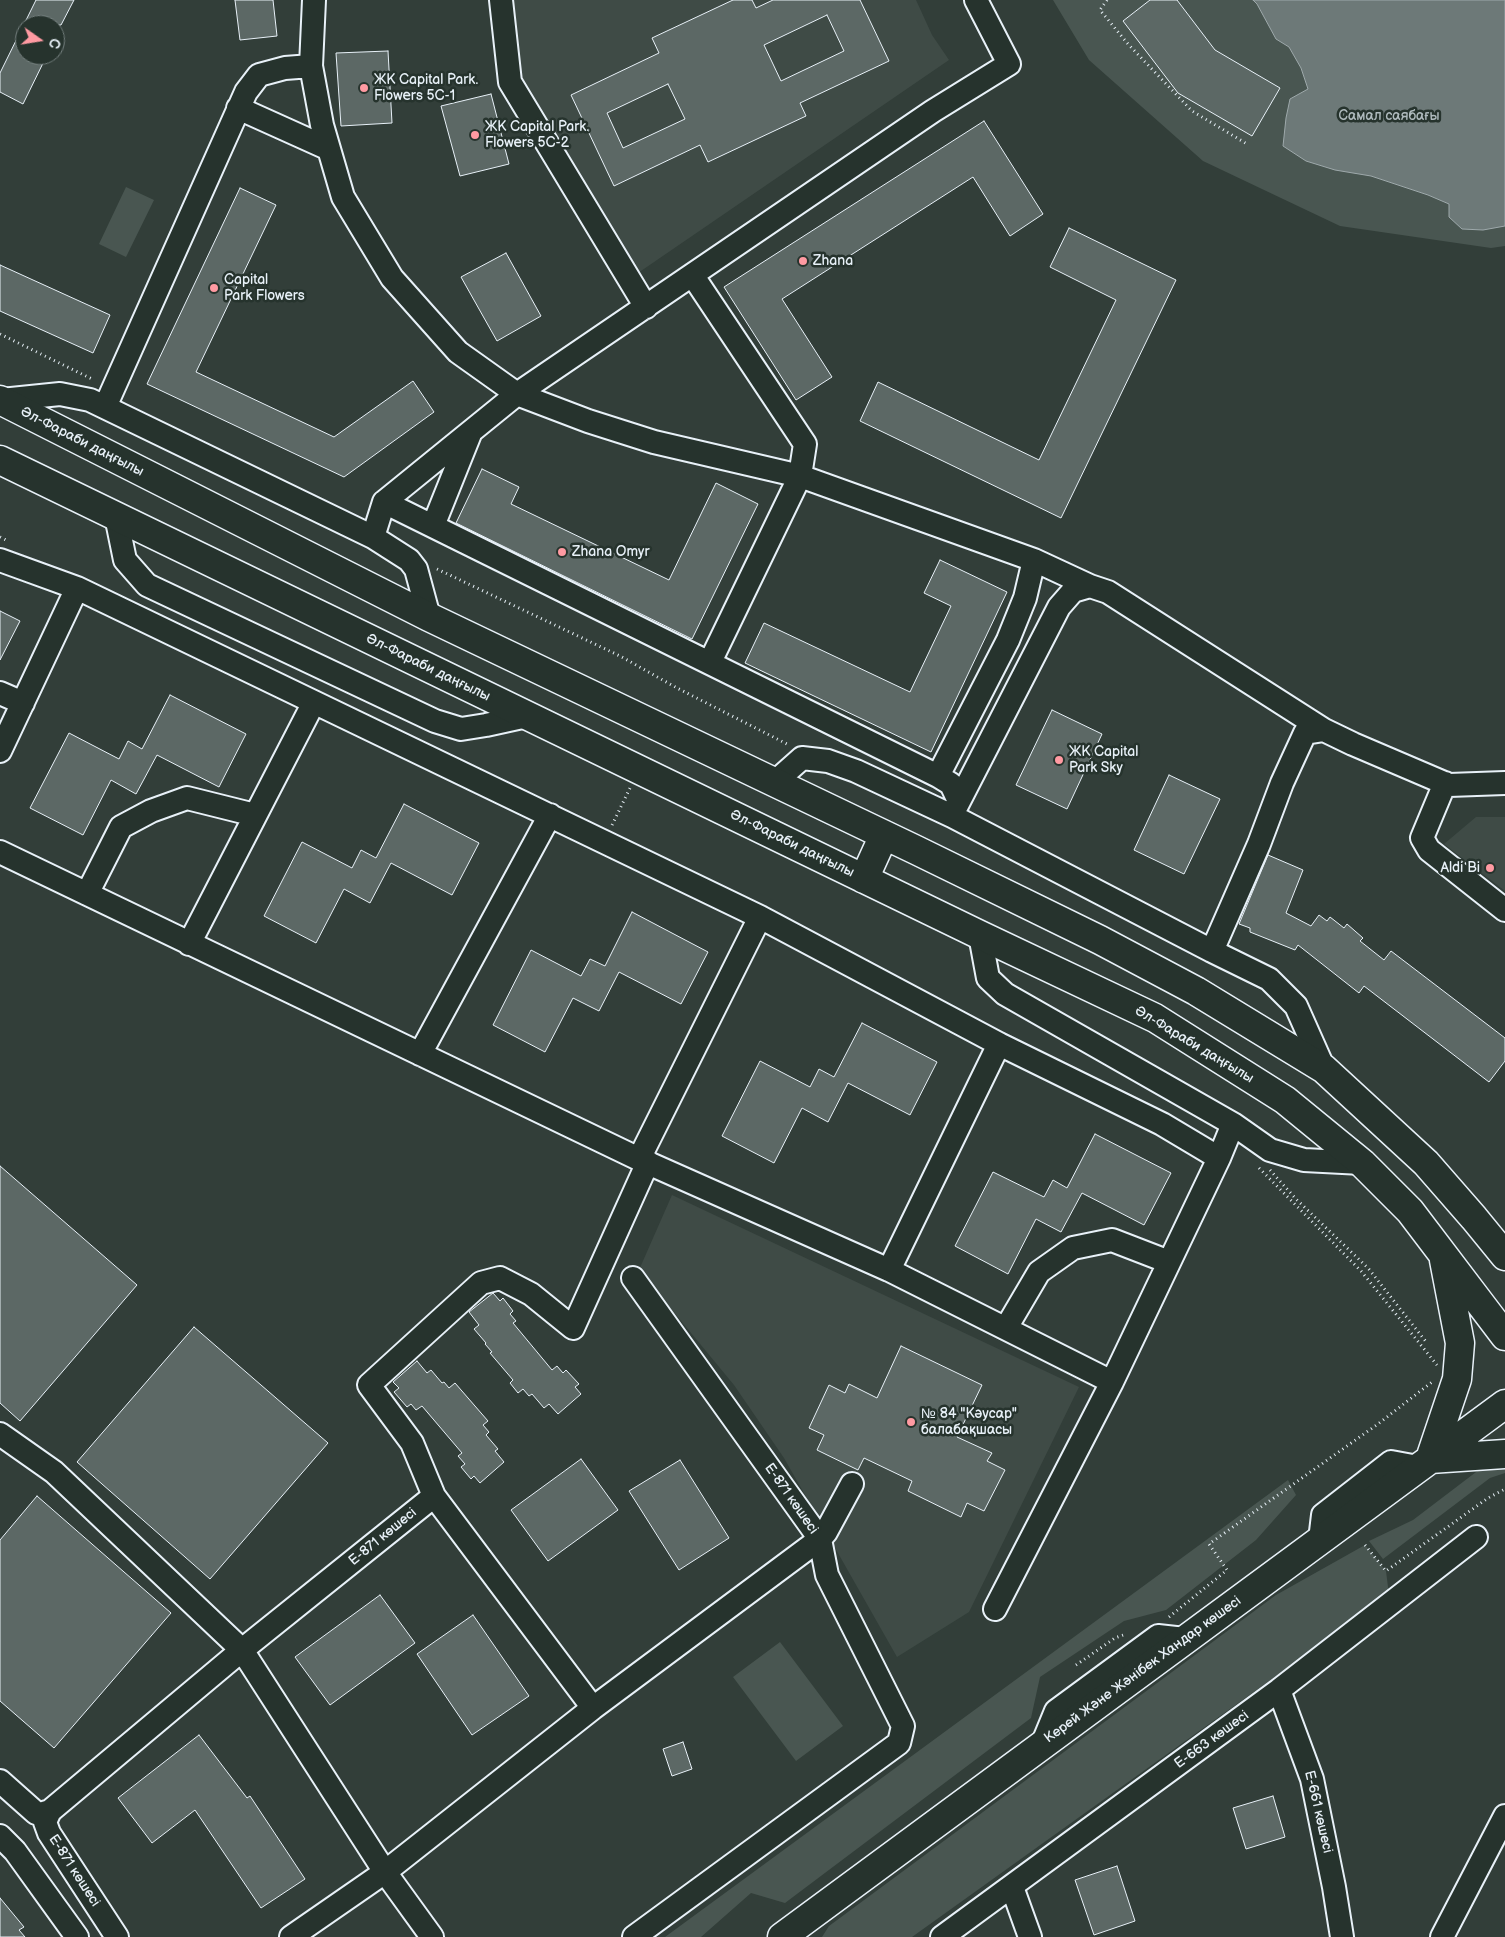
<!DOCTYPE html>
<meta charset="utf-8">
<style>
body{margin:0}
#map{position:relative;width:1505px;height:1937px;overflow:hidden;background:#323e39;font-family:"Balsamiq Sans",sans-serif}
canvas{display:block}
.north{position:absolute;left:15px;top:15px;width:50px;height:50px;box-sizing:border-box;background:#26332d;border:1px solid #747f7e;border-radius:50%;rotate:103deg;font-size:14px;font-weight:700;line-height:20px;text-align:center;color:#e8f1f8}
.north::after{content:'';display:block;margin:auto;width:18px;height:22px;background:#ff9aa2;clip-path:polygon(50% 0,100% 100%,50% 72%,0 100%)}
</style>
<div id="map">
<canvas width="1505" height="1937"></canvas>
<div class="north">С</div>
</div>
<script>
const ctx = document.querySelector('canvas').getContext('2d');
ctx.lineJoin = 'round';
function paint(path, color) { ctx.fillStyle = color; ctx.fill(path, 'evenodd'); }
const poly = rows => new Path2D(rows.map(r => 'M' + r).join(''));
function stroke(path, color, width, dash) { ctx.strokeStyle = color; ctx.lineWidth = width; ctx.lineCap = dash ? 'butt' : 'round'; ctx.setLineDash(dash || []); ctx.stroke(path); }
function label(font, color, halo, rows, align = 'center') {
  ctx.font = font + ' "Balsamiq Sans",sans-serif'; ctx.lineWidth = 5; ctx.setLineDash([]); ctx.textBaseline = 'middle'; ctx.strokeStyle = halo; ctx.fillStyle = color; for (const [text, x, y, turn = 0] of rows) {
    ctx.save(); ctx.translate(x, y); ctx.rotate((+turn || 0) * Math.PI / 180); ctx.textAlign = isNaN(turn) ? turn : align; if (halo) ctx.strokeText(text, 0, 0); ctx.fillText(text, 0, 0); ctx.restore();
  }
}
const built = poly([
 [511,0,916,0,932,35,949,60,638,273,523,102],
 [1476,817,1505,817,1505,891,1444,844],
 [672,1195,1079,1387,969,1612,897,1657,784,1458,734,1385,639,1270]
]);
const green = poly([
 [1053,0,1505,0,1505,246,1491,248,1340,226,1203,161,1089,60],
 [126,187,154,200,126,257,99,244],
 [1505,1461,1505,1473,1490,1478,1383,1559,1369,1541,1413,1520,1480,1469],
 [1288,1480,1296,1495,1256,1540,1166,1610,1124,1621,1040,1677,1031,1718,785,1903,751,1893,701,1937,665,1937],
 [1365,1545,1386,1571,1389,1595,912,1937,822,1937,829,1926,1276,1595],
 [780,1642,843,1726,796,1761,733,1677]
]);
const water = poly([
 [1253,0,1505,0,1505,226,1483,230,1462,229,1449,217,1449,204,1428,195,1371,176,1335,170,1306,161,1283,146,1286,118,1290,99,1308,89,1301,68,1289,47,1276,39,1257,4,1253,0]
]);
const building = poly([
 [36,0,74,0,61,25,25,25,25,55,47,55,23,104,0,92,0,73,36,0],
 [235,0,273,0,277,36,240,40,235,0],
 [733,0,752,0,756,8,773,0,860,0,889,61,800,103,806,116,708,162,700,145,614,186,571,95,659,53,652,38,733,0],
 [827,15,844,51,781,81,764,45,827,15],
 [668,84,685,119,623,148,607,113,668,84],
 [1150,0,1177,0,1215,50,1280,88,1252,136,1178,93,1123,21,1150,0],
 [388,51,392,123,341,126,336,53,388,51],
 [491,94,509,164,460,176,441,106,491,94],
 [984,121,1043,214,1010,236,973,177,782,299,832,377,796,400,724,287,984,121],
 [240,188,276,205,196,372,334,437,413,381,434,412,344,477,147,384,240,188],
 [1069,228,1176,280,1061,518,860,421,878,382,1039,460,1116,300,1050,267,1069,228],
 [506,253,541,316,497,341,461,277,506,253],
 [0,265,110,315,93,353,0,311,0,265],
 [482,469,519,487,511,504,669,580,716,483,758,504,692,639,456,523,482,469],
 [940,560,1007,592,931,752,745,663,764,623,910,692,951,606,924,593,940,560],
 [0,611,20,621,0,660,0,611],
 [170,695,246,734,219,787,157,755,136,794,111,780,83,835,30,808,69,733,119,759,128,741,142,749,170,695],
 [1052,710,1102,734,1067,809,1016,785,1052,710],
 [1169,775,1220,799,1184,874,1134,850,1169,775],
 [404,804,479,843,452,895,391,863,370,903,344,889,316,943,264,916,302,842,352,868,361,850,376,858,404,804],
 [1268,855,1303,870,1286,913,1311,926,1319,915,1327,921,1330,917,1344,928,1347,924,1363,938,1360,941,1384,960,1391,951,1505,1038,1505,1061,1489,1082,1364,986,1359,993,1298,945,1295,950,1250,932,1250,928,1239,924,1268,855],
 [632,912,708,952,681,1004,619,972,599,1011,573,998,545,1052,493,1025,531,950,581,976,590,959,605,966,632,912],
 [862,1023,937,1062,910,1115,848,1083,828,1122,802,1108,774,1163,722,1136,760,1061,810,1087,819,1069,834,1077,862,1023],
 [1095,1134,1171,1173,1144,1225,1082,1193,1061,1232,1036,1219,1008,1274,955,1246,993,1172,1044,1197,1053,1180,1067,1188,1095,1134],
 [0,1166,137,1285,20,1421,0,1403,0,1166],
 [493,1293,500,1301,503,1298,513,1311,510,1314,516,1321,513,1323,552,1370,557,1366,563,1373,566,1370,579,1384,575,1387,581,1394,558,1414,549,1404,544,1408,532,1394,529,1396,523,1389,518,1393,510,1383,513,1380,490,1353,492,1352,485,1344,486,1343,474,1329,479,1325,469,1312,493,1293],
 [194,1327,328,1443,210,1579,77,1462,194,1327],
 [901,1346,982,1385,957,1437,992,1453,987,1461,1005,1470,984,1511,967,1503,961,1517,908,1491,912,1481,864,1458,858,1470,817,1450,824,1435,809,1428,829,1385,845,1393,849,1384,877,1398,901,1346],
 [417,1361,427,1373,431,1370,442,1383,444,1382,449,1388,455,1383,488,1421,483,1425,489,1432,486,1435,498,1449,495,1451,504,1462,480,1483,474,1476,471,1479,461,1467,465,1464,458,1456,462,1453,422,1406,416,1410,411,1404,407,1407,394,1392,399,1388,393,1382,417,1361],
 [581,1459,618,1510,548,1561,511,1510,581,1459],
 [680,1460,729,1538,679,1570,629,1491,680,1460],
 [37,1496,171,1613,54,1748,0,1701,0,1540,37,1496],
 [380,1595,415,1643,330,1705,295,1657,380,1595],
 [473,1615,529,1696,472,1735,417,1654,473,1615],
 [199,1735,247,1798,250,1796,305,1879,261,1908,195,1810,152,1843,118,1798,199,1735],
 [683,1742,692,1769,672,1776,663,1749,683,1742],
 [1273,1796,1285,1837,1246,1849,1233,1808,1273,1796],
 [1117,1866,1135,1921,1094,1935,1075,1880,1117,1866],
 [0,1898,24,1927,19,1930,25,1937,0,1937,0,1898]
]);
const path = poly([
 [1107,0,1100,10,1128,44,1192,111,1247,144],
 [0,334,94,380],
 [0,537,8,541],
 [437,569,620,656,677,688,789,745],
 [612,825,630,788],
 [1259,1168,1361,1271,1437,1365],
 [1270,1170,1296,1199,1368,1268,1427,1343],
 [1365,1545,1386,1571,1488,1498,1505,1489],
 [1169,1617,1227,1570,1209,1544,1378,1424,1432,1382],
 [1076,1665,1115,1638,1126,1634]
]);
const minor = poly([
 [314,0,311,66,322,125,343,197,392,278,458,352,517,394,588,421,654,442,800,476,1034,560,1025,598,1008,640,938,776],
 [501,0,510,82,646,307],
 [238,108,329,149],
 [693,276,805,444,800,476,710,662],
 [0,400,60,394,90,400,373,537,409,560,416,569,429,617],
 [105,407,246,92,259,75,285,68,311,66],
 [384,502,938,776,951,784,959,801],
 [116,516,125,560,147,585,435,721,461,729,486,725,527,716],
 [433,526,470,434],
 [373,537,384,502,517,394,933,111,1009,64,976,0],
 [0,560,77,588,760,917,999,1044,1162,1124,1219,1158],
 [1034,560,1090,586],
 [0,693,23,703],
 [0,751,77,588],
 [775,782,802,758,828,761,856,771,952,816,1212,951,1269,979,1296,1006,1324,1069],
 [1445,783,1422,838,1429,850,1505,910],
 [954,811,1059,607,1073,591,1090,586,1108,592,1324,730],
 [0,852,639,1159,889,1270,1112,1382],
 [87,894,121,827,151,811,187,798,255,815],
 [980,935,988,978,1005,994,1233,1124,1270,1150,1304,1160,1362,1163],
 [189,944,314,702],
 [1212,951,1259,844,1282,783,1305,733,1324,730,1353,744,1449,785,1505,783],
 [420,1054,550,815],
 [639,1159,760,917],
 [889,1270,999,1044],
 [633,1278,820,1539,827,1575,903,1726,899,1743,634,1937],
 [1006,1328,1039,1272,1073,1248,1112,1240,1169,1262],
 [0,1434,54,1472,242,1650,385,1872,432,1937],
 [1320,1540,1323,1515,1391,1462,1418,1467],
 [995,1609,1112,1382,1219,1158,1233,1124],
 [1279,1690,1312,1779,1334,1887,1342,1937],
 [593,1708,434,1496,412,1443,369,1385,481,1283,500,1278,531,1294,573,1328,648,1162],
 [1042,1745,1056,1711,1158,1636,1185,1639],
 [0,1781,36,1813,40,1814,50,1811],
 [0,1836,15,1851,77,1937],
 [1012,1887,1030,1937],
 [117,1937,49,1833,45,1822,50,1811,242,1650,434,1496],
 [291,1937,385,1872,593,1708,820,1539,826,1532,852,1484],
 [942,1937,1279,1690,1476,1537],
 [1442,1937,1505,1816]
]);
const major = poly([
 [0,400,429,617,916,850,1100,940,1196,991,1324,1069,1426,1163,1474,1218,1505,1256],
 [0,460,980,935,1155,1018,1285,1100,1362,1163,1410,1211,1505,1336],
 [864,879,884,835],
 [1444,1260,1460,1343,1457,1379,1430,1459,1505,1454],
 [782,1937,1505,1404]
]);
const markers = [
 [364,88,5,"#ff9aa2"],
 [475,135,5,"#ff9aa2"],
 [803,261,5,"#ff9aa2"],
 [214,288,5,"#ff9aa2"],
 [562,552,5,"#ff9aa2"],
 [1059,760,5,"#ff9aa2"],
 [1490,868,5,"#ff9aa2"],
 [911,1422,5,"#ff9aa2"]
];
const poiNames = [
 ["ЖК Capital Park.",374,80],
 ["Flowers 5C-1",374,96],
 ["ЖК Capital Park.",485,127],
 ["Flowers 5C-2",485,143],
 ["Zhana",813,261],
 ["Capital",224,280],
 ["Park Flowers",224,296],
 ["Zhana Omyr",572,552],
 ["ЖК Capital",1069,752],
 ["Park Sky",1069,768],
 ["Aldi Bi",1480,868,"right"],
 ["№ 84 \"Кәусар\"",921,1414],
 ["балабақшасы",921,1430]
];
const parkNames = [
 ["Самал саябағы",1389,116]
];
const streetNames = [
 ["Әл-Фараби даңғылы",82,442,27],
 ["Әл-Фараби даңғылы",428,668,26],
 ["Әл-Фараби даңғылы",792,844,26],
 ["Әл-Фараби даңғылы",1194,1045,31],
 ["Е-871 көшесі",791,1499,55],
 ["Е-871 көшесі",383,1537,-39],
 ["Керей Және Жәнібек Хандар көшесі",1143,1670,-36],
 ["Е-663 көшесі",1212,1740,-36],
 ["Е-661 көшесі",1318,1812,77],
 ["Е-871 көшесі",74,1871,57]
];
paint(built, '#3f4b46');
paint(green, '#495651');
paint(water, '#6d7978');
stroke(water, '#9ea9ab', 1);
paint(building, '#5c6865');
stroke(building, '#e8f1f8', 1);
stroke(minor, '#e8f1f8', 26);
stroke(major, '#e8f1f8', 31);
stroke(path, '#e8f1f8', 3, [1, 4]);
stroke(minor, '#26332d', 22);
stroke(major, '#26332d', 28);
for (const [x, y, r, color] of markers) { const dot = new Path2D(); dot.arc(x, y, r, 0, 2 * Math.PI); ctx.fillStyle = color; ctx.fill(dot); stroke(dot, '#26332d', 2); }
label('14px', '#e8f1f8', '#26332d', poiNames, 'left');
label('14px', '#b0bbbe', '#26332d', parkNames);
label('14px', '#e8f1f8', '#26332d', streetNames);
</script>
